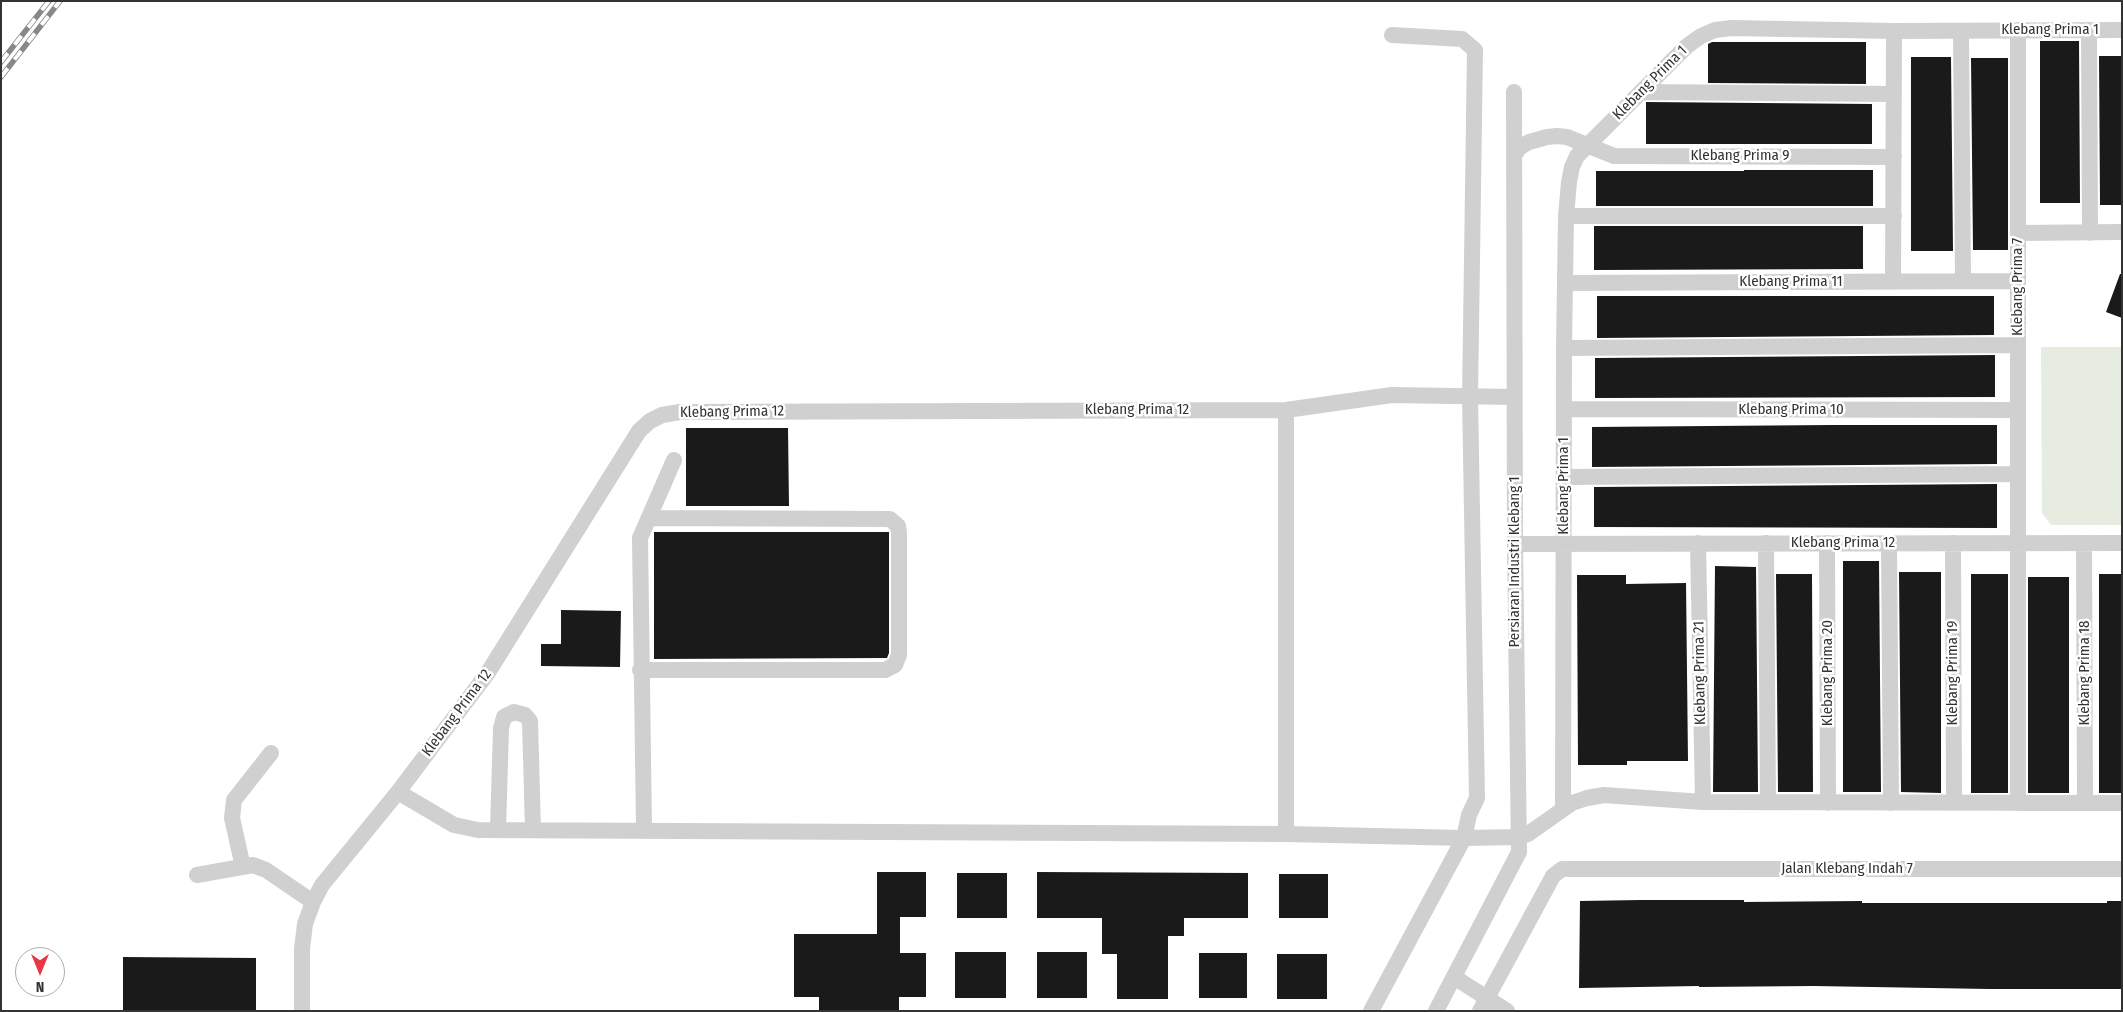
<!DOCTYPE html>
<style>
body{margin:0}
#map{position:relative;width:2123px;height:1012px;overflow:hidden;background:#fff;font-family:"Fira Sans Condensed",sans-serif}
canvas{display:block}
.frame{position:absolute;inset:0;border:2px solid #333;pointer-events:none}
.north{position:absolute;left:15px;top:947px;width:50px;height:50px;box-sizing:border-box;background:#fff;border:1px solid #adadad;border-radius:50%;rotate:180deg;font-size:14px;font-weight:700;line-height:20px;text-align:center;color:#333}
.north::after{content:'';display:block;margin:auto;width:18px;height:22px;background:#e63946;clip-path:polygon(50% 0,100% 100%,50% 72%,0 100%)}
</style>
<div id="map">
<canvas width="2123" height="1012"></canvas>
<div class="frame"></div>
<div class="north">N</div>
</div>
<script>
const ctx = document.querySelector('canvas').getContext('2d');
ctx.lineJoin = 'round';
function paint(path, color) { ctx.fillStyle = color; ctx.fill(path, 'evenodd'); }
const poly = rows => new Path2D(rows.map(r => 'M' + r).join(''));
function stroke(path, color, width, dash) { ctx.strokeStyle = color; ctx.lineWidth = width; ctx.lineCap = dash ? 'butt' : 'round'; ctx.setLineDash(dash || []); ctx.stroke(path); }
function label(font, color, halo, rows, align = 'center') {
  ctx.font = font + ' "Fira Sans Condensed",sans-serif'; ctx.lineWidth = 5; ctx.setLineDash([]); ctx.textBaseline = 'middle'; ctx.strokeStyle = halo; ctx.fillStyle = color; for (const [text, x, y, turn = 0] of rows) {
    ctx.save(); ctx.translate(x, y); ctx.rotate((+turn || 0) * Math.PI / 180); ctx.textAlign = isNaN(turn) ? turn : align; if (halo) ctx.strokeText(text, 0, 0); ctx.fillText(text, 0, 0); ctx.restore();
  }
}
const green = poly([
 [2041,347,2122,347,2122,525,2051,525,2042,513]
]);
const building = poly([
 [2040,41,2079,41,2080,203,2040,203],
 [1712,42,1866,42,1866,84,1708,83,1708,44],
 [2099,56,2122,56,2122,205,2100,205],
 [1911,57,1951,57,1953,251,1911,251],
 [1971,58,2008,58,2008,250,1973,250],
 [1646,102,1872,104,1872,144,1646,144],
 [1744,170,1873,170,1873,206,1596,206,1596,171,1744,171],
 [1594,226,1863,226,1863,269,1594,270],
 [2120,274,2122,274,2122,318,2106,312],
 [1597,296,1994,296,1994,335,1597,338],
 [1995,355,1995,397,1595,398,1595,358],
 [1831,425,1997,425,1997,464,1592,467,1592,427],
 [686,428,788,428,789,506,686,506],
 [1997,484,1997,528,1594,527,1594,487],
 [654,532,889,532,889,653,887,658,654,659],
 [1843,561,1879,561,1881,792,1843,792],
 [1715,566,1756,567,1758,792,1713,792],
 [1899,572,1941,572,1941,793,1901,792],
 [1776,574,1812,574,1813,792,1778,792],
 [1971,574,2008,574,2008,793,1971,793],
 [2099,574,2122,574,2122,793,2099,793],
 [1577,575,1626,575,1626,584,1686,583,1688,761,1627,761,1627,765,1578,765],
 [2028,577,2069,577,2069,793,2028,793],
 [561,610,621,611,620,667,541,666,541,644,561,644],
 [877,872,926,872,926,917,900,917,900,953,926,953,926,997,899,997,899,1011,819,1011,819,997,794,997,794,934,877,934],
 [1037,872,1248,873,1248,918,1184,918,1184,936,1168,936,1168,999,1117,999,1117,954,1102,954,1102,918,1037,918],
 [957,873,1007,873,1007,918,957,918],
 [1279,874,1328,874,1328,918,1279,918],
 [1641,900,1744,900,1744,902,1862,901,1862,903,2107,903,2107,901,2122,901,2122,989,1989,989,1814,986,1699,987,1699,986,1579,988,1580,901],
 [955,952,1006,952,1006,998,955,998],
 [1037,952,1087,952,1087,998,1037,998],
 [1199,953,1247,953,1247,998,1199,998],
 [1277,954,1327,954,1327,999,1277,999],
 [123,957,256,958,256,1011,123,1011]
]);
const minor = poly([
 [2089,30,2090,233],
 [1961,31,1963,281],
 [1641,92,1894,94],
 [1514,156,1519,148,1529,142,1547,137,1557,136,1567,137,1614,156,1894,157],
 [1566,216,1894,216],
 [2018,233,2122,232],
 [1893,282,1894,31],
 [1565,283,2017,281],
 [1564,348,2017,345],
 [1564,409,2018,410],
 [1286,410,1286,834],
 [1564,477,2017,474],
 [1698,543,1703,802],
 [1766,543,1768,802],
 [1827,543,1828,803],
 [1889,543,1891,803],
 [1953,543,1954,803],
 [2084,543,2085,803],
 [1515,544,2122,543],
 [640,670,885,670,895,665,899,655,899,533,898,526,890,519,649,518],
 [398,792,454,825,478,830,1286,834,1464,838,1518,837,1528,834,1572,803,1587,798,1604,795,1703,802,2122,803],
 [2018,803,2018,30],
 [1563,809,1564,348,1566,216,1569,182,1572,167,1577,156,1687,46,1701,36,1715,30,1732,28,1894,31,2122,30],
 [644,829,640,538,674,460],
 [498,830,501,728,504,717,514,712,525,715,530,721,533,830],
 [243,867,232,818,234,800,271,753],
 [197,875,253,865,266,870,313,902],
 [1454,977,1507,1011],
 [302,1011,302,949,305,924,313,902,322,885,398,792,487,674,639,431,650,421,662,415,680,412,1286,410,1392,395,1514,397],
 [1371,1011,1464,838,1469,815,1477,798,1470,397,1475,50,1462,39,1392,35],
 [1436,1011,1519,852,1515,544,1514,92],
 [1480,1011,1553,876,1562,869,2122,869]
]);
const rail = poly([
 [1,62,49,1],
 [1,77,60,1]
]);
const streetNames = [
 ["Klebang Prima 1",2050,30],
 ["Klebang Prima 1",1650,83,-45],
 ["Klebang Prima 9",1740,156],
 ["Klebang Prima 11",1791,282],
 ["Klebang Prima 7",2018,287,-90],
 ["Klebang Prima 12",1137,410],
 ["Klebang Prima 10",1791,410],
 ["Klebang Prima 12",732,412,-1],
 ["Klebang Prima 1",1564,486,-90],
 ["Klebang Prima 12",1843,543],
 ["Persiaran Industri Klebang 1",1515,562,-90],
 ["Klebang Prima 21",1700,673,-91],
 ["Klebang Prima 20",1828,673,-90],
 ["Klebang Prima 19",1953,673,-90],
 ["Klebang Prima 18",2085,673,-90],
 ["Klebang Prima 12",457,713,-53],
 ["Jalan Klebang Indah 7",1847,869]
];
paint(green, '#e6ecdf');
paint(building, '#1a1a1a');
stroke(minor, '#d0d0d0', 16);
stroke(rail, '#888', 5.5);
stroke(rail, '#fff', 4, [11]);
label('15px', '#333', '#fff', streetNames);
</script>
